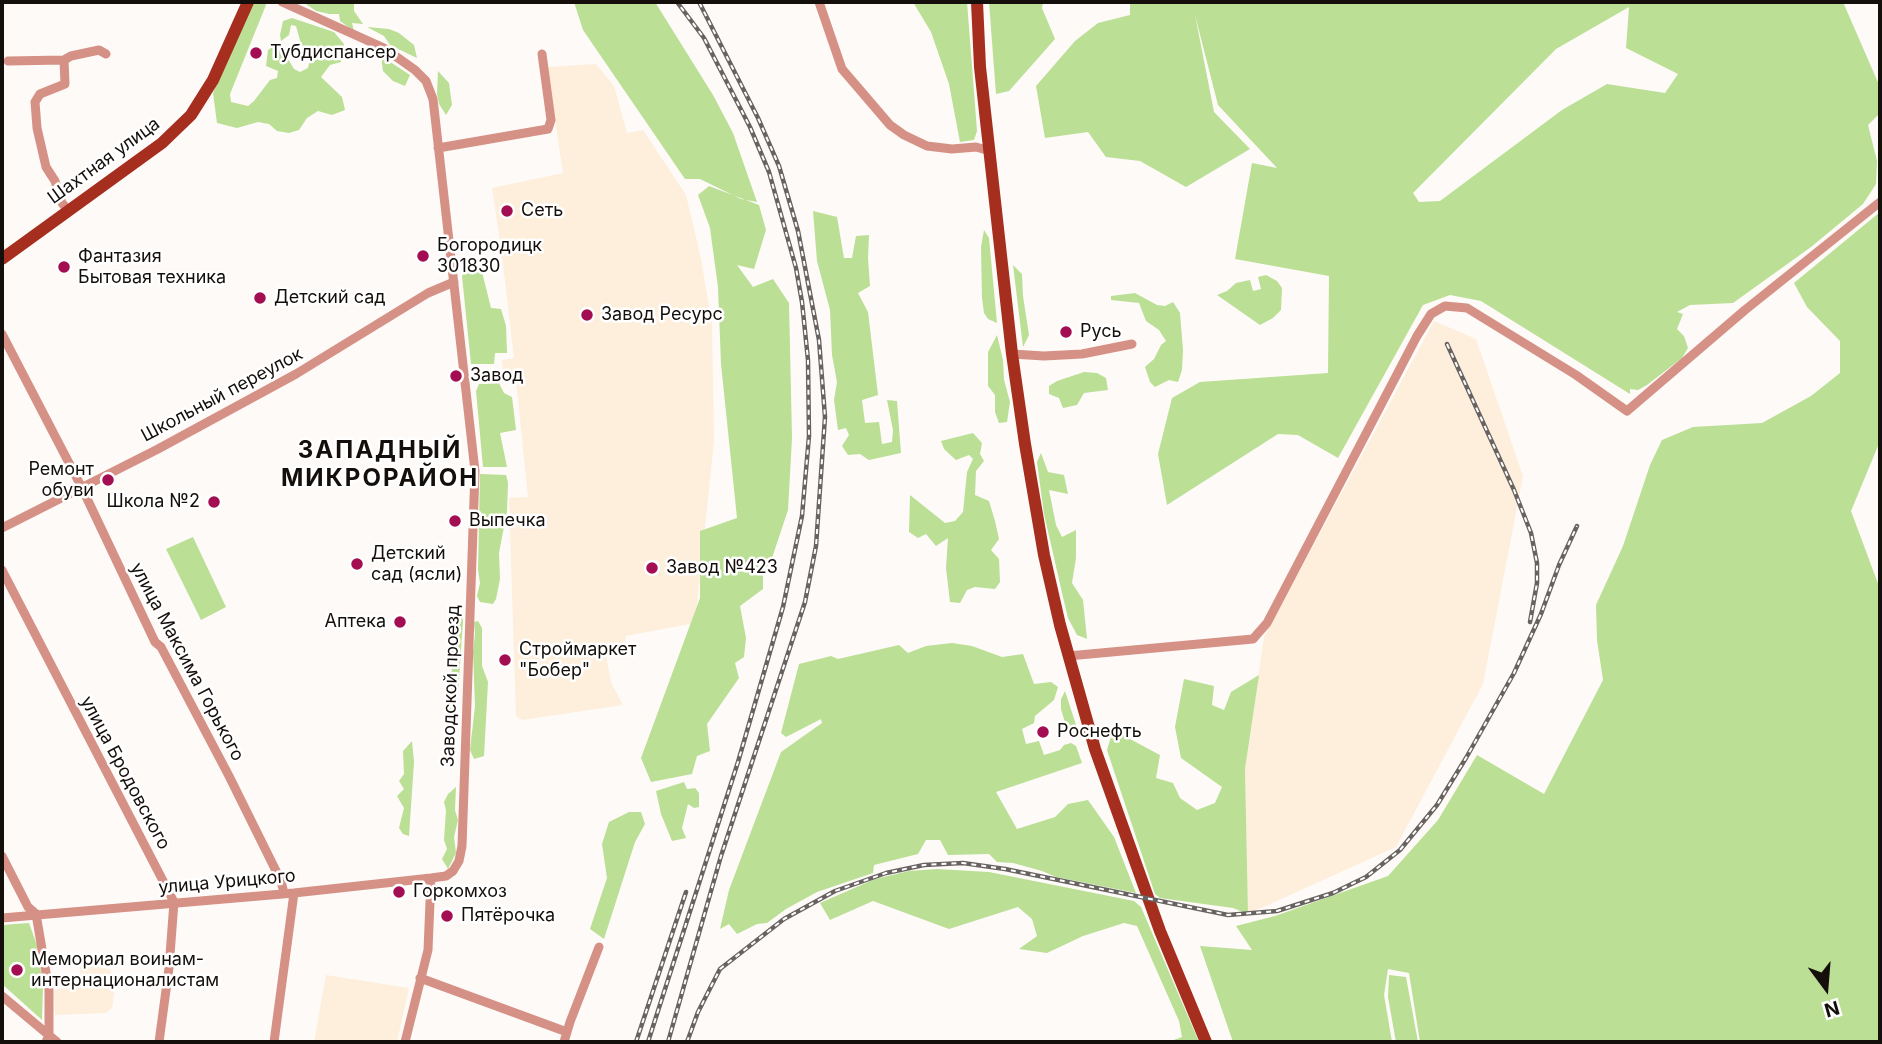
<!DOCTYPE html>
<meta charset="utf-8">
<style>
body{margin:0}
#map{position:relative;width:1882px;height:1044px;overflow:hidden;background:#fefaf8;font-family:Inter,sans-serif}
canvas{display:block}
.frame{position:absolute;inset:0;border:4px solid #150f0c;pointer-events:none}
.north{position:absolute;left:1791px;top:953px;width:70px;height:70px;-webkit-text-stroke:5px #fff;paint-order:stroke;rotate:164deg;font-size:19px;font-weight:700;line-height:28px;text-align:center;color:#150f0c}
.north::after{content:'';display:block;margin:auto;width:24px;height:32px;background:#150f0c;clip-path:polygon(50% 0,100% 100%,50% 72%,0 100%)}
</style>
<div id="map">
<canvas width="1882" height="1044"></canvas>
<div class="frame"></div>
<div class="north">N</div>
</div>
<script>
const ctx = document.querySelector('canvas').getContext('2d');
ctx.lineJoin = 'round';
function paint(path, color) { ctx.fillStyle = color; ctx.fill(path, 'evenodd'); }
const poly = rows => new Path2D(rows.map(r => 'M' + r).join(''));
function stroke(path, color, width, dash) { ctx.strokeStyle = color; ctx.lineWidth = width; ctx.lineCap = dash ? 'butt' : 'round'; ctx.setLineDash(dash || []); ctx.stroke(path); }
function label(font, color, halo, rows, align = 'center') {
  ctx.font = font + ' Inter,sans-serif'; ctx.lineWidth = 5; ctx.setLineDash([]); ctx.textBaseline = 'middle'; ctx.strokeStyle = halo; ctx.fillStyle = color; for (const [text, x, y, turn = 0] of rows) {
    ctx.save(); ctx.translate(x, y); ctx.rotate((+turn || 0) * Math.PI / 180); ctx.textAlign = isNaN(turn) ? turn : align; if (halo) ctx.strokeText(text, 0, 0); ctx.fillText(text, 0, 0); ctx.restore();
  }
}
const industrial = poly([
 [596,64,614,86,627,133,643,130,686,195,701,259,712,324,714,441,695,623,626,636,624,648,606,656,611,682,623,705,522,720,516,716,509,498,528,497,516,380,504,381,502,360,514,358,502,255,492,188,563,173,547,67],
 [1434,321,1476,339,1523,476,1483,684,1396,847,1248,914,1245,769,1264,637],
 [80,966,97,966,111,970,114,993,112,1008,106,1013,55,1015,54,990,79,986],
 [326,975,409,988,397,1042,314,1042]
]);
const green = poly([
 [253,2,264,2,266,5,230,94,231,102,248,106,254,101,270,80,277,78,278,71,266,66,268,50,276,45,285,48,288,59,294,69,300,72,308,68,310,59,301,44,296,26,291,25,289,35,281,41,280,35,283,21,292,18,334,32,344,44,341,62,330,65,321,77,342,97,345,110,332,115,318,111,307,118,299,130,289,133,277,131,269,124,258,122,237,128,217,123,213,93],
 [303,2,354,2,354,11,363,24,352,23,354,31,340,21,339,14,329,14,316,11],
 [574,2,655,2,713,95,733,133,757,202,741,199,700,179,685,179,583,30],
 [913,2,967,2,977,131,974,140,960,142,949,84,931,32],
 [989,2,1043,2,1042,8,1055,39,1009,91,996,94],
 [1130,2,1843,2,1880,87,1880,113,1868,125,1877,161,1876,184,1863,204,1811,247,1733,303,1690,305,1677,312,1683,314,1677,329,1684,336,1688,348,1682,358,1647,385,1638,390,1630,389,1630,394,1481,301,1450,295,1423,305,1338,458,1298,435,1278,434,1167,505,1158,454,1172,398,1200,382,1328,373,1329,276,1235,259,1252,163,1277,168,1218,105,1195,15,1214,112,1250,149,1186,187,1140,161,1106,157,1088,132,1045,138,1036,86,1075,41,1098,23,1130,15],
 [1629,7,1626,48,1678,74,1665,93,1607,84,1562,110,1440,201,1419,202,1413,193,1556,49],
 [367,27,389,29,399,33,414,45,417,58,390,45,384,36],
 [381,56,410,75,405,86,393,81,383,71],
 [438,71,449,83,452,105,446,115,439,104,437,94],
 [709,186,759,205,766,230,754,269,737,265,753,287,773,279,789,303,792,438,788,510,771,561,763,572,763,589,740,606,746,638,744,657,735,663,739,678,707,724,710,751,697,756,692,774,651,782,641,758,700,598,700,531,737,518,721,364,718,287,710,228,698,195],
 [813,211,837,217,844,258,852,258,856,236,869,235,868,258,870,286,858,293,868,312,878,395,862,400,865,423,879,422,882,444,892,442,893,430,887,400,897,401,901,453,869,460,860,454,848,455,842,446,849,435,846,428,838,430,834,400,837,382,832,355,830,310,817,261],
 [1880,212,1880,441,1851,511,1880,589,1880,1042,1420,1042,1409,973,1388,969,1384,995,1392,1042,1233,1042,1200,946,1252,950,1236,926,1275,916,1388,876,1438,820,1477,755,1544,794,1603,680,1597,640,1596,605,1623,546,1650,465,1662,440,1693,427,1762,423,1811,396,1840,373,1840,341,1807,307,1794,283],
 [984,230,989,238,997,323,988,319,984,313,982,298,981,247],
 [1013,265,1022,274,1023,296,1029,335,1023,347],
 [468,266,481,268,491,308,501,309,506,326,507,353,495,353,494,364,471,364,462,276],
 [1266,275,1277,281,1282,288,1281,310,1273,318,1260,325,1217,295,1227,291,1236,283,1250,280,1253,291,1261,289,1258,277],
 [1135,293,1157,305,1165,306,1173,302,1180,313,1183,350,1182,370,1178,382,1169,380,1155,387,1150,382,1145,367,1154,359,1161,345,1166,341,1159,330,1146,321,1139,303,1111,300,1111,296],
 [997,335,1003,360,1004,380,1010,402,1007,422,999,423,995,412,995,395,988,386,988,352],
 [1084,372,1097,373,1106,378,1108,390,1084,393,1077,405,1063,408,1059,398,1049,394,1049,386,1057,381],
 [499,383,504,393,512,397,516,430,500,433,507,467,483,467,476,391,479,384],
 [973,433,982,443,980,454,984,461,976,471,975,495,989,501,995,521,999,539,991,550,999,559,1000,582,995,589,975,587,967,590,960,603,950,602,946,568,948,538,936,546,926,534,918,538,909,532,910,495,945,523,955,521,963,512,967,472,973,459,969,455,956,460,944,449,941,441],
 [1041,453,1048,472,1064,475,1068,494,1049,490,1056,525,1062,537,1076,530,1076,558,1072,583,1083,600,1087,639,1077,635,1068,618,1063,597,1044,514,1037,462],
 [480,474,506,475,508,483,507,511,499,553,500,579,496,599,493,604,480,602,477,596,480,583,478,570],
 [193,537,226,607,201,620,166,549],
 [456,610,461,612,463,621,457,708,453,724,449,714,452,667,449,656,455,638,450,613],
 [478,621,482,628,482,666,488,682,484,756,474,759,470,750,475,706,473,652,475,634,474,622],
 [952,643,972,646,1002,657,1023,654,1034,684,1051,682,1058,687,1054,700,1035,716,1034,723,1022,729,1026,744,1039,741,1044,755,1060,750,1064,745,1071,743,1076,746,1082,763,996,792,1017,829,1055,817,1068,804,1088,800,1114,837,1136,893,1056,877,1042,871,1013,863,997,862,989,854,948,855,940,840,926,840,918,854,874,865,873,873,817,892,786,909,767,923,757,924,737,934,729,924,720,929,729,890,781,752,822,723,821,719,786,737,781,733,799,664,831,656,838,659,899,645,908,653,926,646],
 [1259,675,1245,769,1248,914,1233,908,1160,898,1155,894,1107,750,1113,730,1160,755,1156,778,1173,783,1180,798,1197,810,1215,803,1222,787,1181,758,1175,727,1184,679,1214,686,1212,705,1224,710,1231,692],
 [1065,691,1079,734,1075,736,1067,729,1061,709,1061,699],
 [412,741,414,762,409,836,403,834,399,828,404,808,397,796,404,789,399,781,404,774,403,751],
 [684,782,687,789,695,788,699,793,699,807,694,808,688,804,682,828,686,838,672,841,661,814,656,791],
 [456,787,455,810,458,820,454,837,456,853,448,869,442,859,447,849,444,840,446,810,444,802,448,794],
 [629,812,641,812,645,824,635,842,604,939,590,929,607,878,602,844,609,822],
 [937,869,989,872,1134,901,1141,907,1199,1042,1168,1042,1182,1037,1179,1021,1137,926,1124,923,1083,936,1047,953,1019,949,1037,936,1032,919,1018,907,949,929,873,901,830,920,820,903,875,879,909,871],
 [29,923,37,945,43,986,42,1020,2,984,2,925],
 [1389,975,1406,977,1418,1042,1396,1042,1388,997]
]);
const minor = poly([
 [819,2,842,69,890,125,904,135,927,146,952,149,976,147,990,151],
 [64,60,65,84,40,94,35,102,37,128,46,167,55,181,62,203,68,210],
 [8,61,64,60,71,56,99,50,106,54],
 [438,148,548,129,551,120,542,54],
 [2,334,82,488,155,642,161,647,229,776,281,881,284,893],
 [1012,354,1044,356,1082,354,1132,344],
 [2,528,158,449,296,374,428,293,454,282],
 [2,570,174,902,169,968,159,1042],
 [1068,656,1253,639,1267,623,1417,336,1431,314,1445,306,1467,308,1576,375,1627,411,1745,310,1880,202],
 [2,856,28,907,36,914,49,990,49,1035,46,1042],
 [2,918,294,893,431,878,446,876,453,871,459,861,462,846,475,471,433,99,426,81,415,70,384,48,282,2],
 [420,978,567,1032],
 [2,996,57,1042],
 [274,1042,294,893],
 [405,1042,428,950,431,878],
 [564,1042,570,1022,599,947]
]);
const major = poly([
 [977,2,980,67,1012,354,1025,444,1044,555,1060,625,1095,749,1160,931,1206,1042],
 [2,259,162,143,191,115,213,80,248,2]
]);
const rail = poly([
 [1447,344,1514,490,1531,533,1537,563,1537,583,1530,622],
 [636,1042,686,892],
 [648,1042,738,762,783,607,802,516,809,436,808,360,802,302,796,268,769,172,750,127,704,38,677,2],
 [668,1042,721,856,805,602,816,546,825,417,819,340,798,231,779,166,758,118,699,2],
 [687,1042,698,1012,720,969,784,919,835,891,886,873,924,865,963,863,1005,869,1228,915,1277,911,1333,893,1366,877,1400,850,1437,805,1466,758,1514,673,1541,614,1559,565,1577,526]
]);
const markers = [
 [256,53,7,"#a20e51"],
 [507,211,7,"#a20e51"],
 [423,256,7,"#a20e51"],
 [64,267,7,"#a20e51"],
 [260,298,7,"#a20e51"],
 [587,315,7,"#a20e51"],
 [1066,332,7,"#a20e51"],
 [456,376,7,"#a20e51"],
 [108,480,7,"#a20e51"],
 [214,502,7,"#a20e51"],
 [455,521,7,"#a20e51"],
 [357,564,7,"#a20e51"],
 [652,568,7,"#a20e51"],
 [400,622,7,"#a20e51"],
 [505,660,7,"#a20e51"],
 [1043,732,7,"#a20e51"],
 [399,892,7,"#a20e51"],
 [447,916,7,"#a20e51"],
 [17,970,7,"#a20e51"]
];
const poiNames = [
 ["Тубдиспансер",270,53],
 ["Сеть",521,211],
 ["Богородицк",437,246],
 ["301830",437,267],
 ["Фантазия",78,257],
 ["Бытовая техника",78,278],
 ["Детский сад",274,298],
 ["Завод Ресурс",601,315],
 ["Русь",1080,332],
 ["Завод",470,376],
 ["Ремонт",94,470,"right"],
 ["обуви",94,491,"right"],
 ["Школа №2",200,502,"right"],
 ["Выпечка",469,521],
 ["Детский",371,554],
 ["сад (ясли)",371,575],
 ["Завод №423",666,568],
 ["Аптека",386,622,"right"],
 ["Строймаркет",519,650],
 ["\"Бобер\"",519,671],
 ["Роснефть",1057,732],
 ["Горкомхоз",413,892],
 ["Пятёрочка",461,916],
 ["Мемориал воинам-",31,960],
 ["интернационалистам",31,981]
];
const streetNames = [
 ["Шахтная улица",104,161,-36],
 ["Школьный переулок",222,395,-28],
 ["улица Максима Горького",187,662,62],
 ["Заводской проезд",451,686,-88],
 ["улица Бродовского",125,773,62],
 ["улица Урицкого",227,882,-5]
];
const districtNames = [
 ["ЗАПАДНЫЙ",380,451],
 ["МИКРОРАЙОН",380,479]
];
paint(industrial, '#fdefdb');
paint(green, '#badf95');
stroke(minor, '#d59185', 9);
stroke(major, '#a62e1f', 12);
stroke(rail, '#686361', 4.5);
stroke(rail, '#fff', 2, [5]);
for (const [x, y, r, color] of markers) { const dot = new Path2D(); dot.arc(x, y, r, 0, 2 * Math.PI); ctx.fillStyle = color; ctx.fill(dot); stroke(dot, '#fff', 2.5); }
label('18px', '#150f0c', '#fff', poiNames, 'left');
label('18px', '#150f0c', '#fff', streetNames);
ctx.letterSpacing = '2px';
label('bold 24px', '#150f0c', '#fff', districtNames);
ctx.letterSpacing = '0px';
</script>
